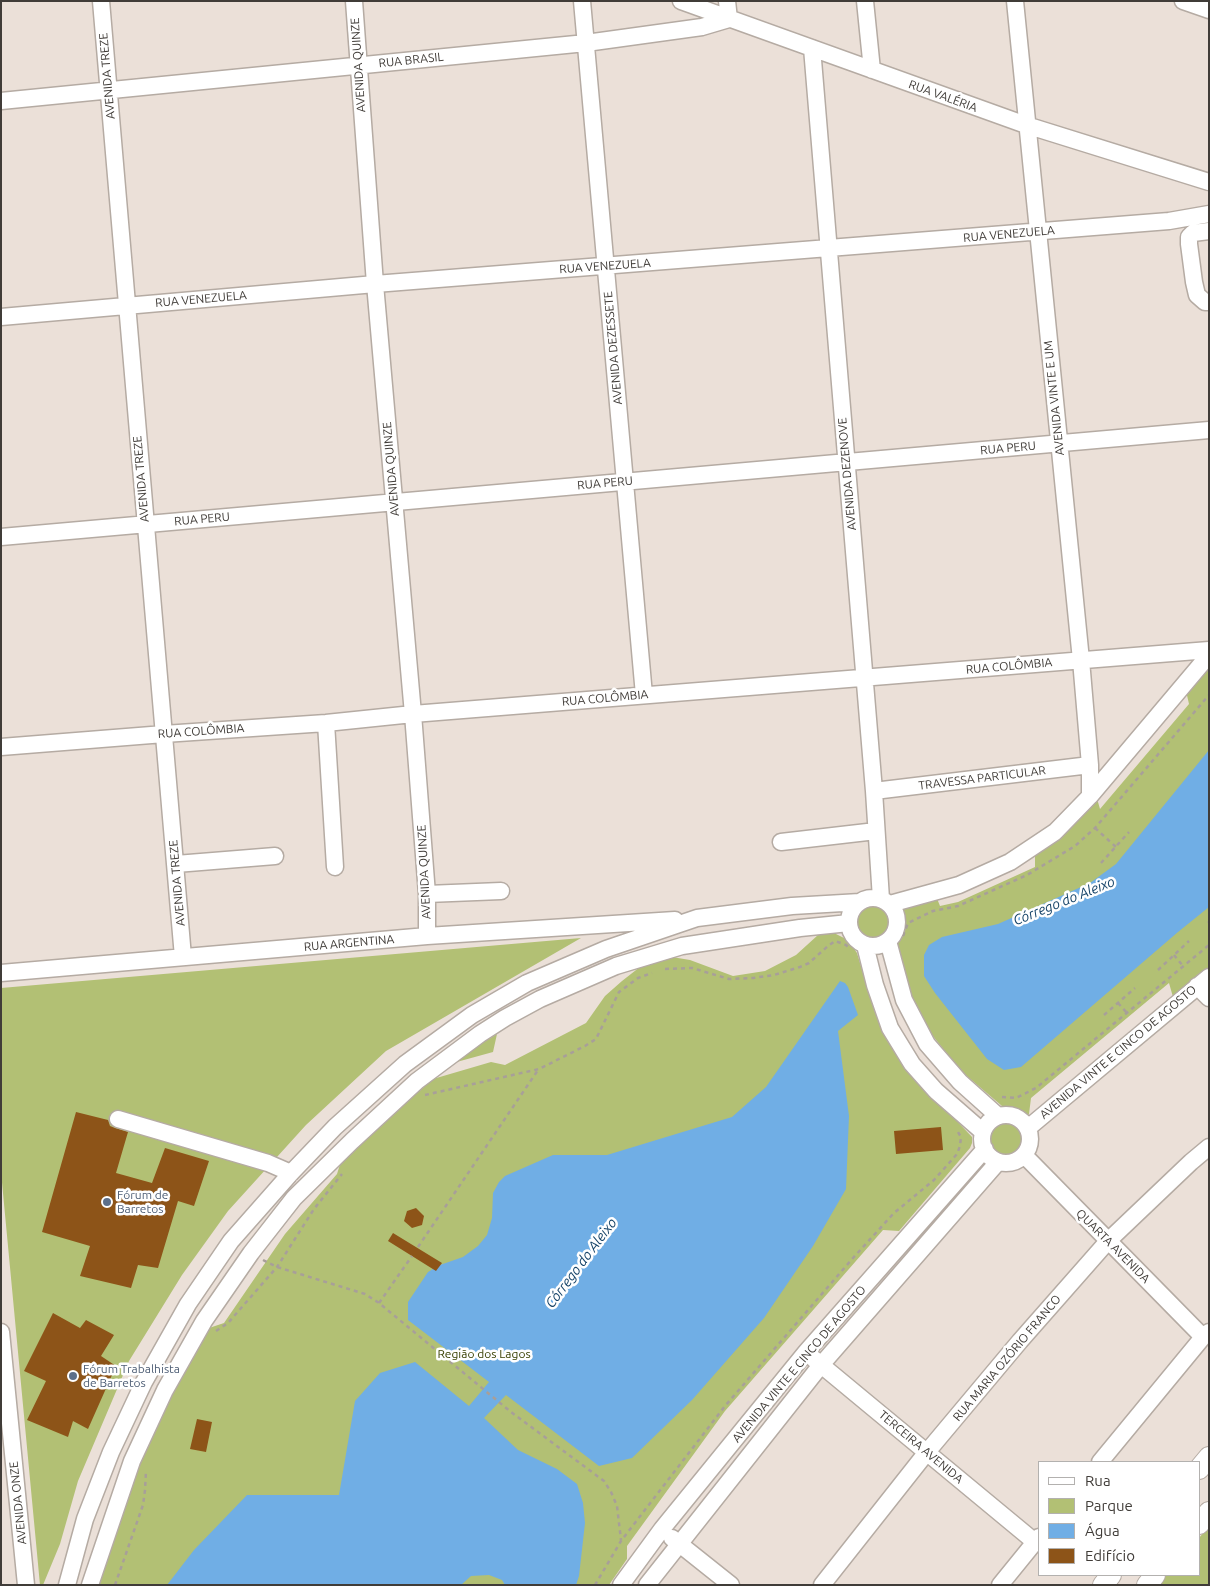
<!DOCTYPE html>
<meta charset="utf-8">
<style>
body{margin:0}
#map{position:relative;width:1210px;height:1586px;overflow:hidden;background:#ebe0d8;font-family:Ubuntu,sans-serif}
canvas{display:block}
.frame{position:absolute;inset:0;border:2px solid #403c38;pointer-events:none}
.legend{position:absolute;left:1038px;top:1461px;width:162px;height:115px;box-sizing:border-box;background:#fff;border:1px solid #b3b1af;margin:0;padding:6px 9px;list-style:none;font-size:15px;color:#403c38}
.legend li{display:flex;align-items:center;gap:10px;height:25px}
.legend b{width:25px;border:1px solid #b3b1af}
</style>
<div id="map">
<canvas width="1210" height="1586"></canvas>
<div class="frame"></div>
<ul class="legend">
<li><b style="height:6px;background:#fff"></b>Rua</li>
<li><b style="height:14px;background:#b2c074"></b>Parque</li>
<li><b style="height:14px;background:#70aee5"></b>Água</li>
<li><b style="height:14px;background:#8d5418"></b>Edifício</li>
</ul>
</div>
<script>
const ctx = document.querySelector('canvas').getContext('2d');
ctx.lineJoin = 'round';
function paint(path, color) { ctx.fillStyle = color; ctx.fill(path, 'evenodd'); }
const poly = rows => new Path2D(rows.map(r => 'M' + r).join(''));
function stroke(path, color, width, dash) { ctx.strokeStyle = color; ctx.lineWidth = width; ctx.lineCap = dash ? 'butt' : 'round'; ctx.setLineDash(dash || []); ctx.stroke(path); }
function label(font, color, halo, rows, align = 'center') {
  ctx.font = font + ' Ubuntu,sans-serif'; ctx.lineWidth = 5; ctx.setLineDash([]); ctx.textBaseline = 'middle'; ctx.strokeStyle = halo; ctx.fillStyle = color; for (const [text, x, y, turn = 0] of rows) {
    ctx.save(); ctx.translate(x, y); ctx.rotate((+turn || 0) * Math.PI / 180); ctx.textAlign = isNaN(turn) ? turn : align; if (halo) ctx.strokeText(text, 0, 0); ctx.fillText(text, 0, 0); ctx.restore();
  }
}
const green = poly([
 [1209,663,1209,967,1173,997,1169,983,1031,1098,1029,1114,1026,1117,1016,1111,1002,1106,961,1071,928,1030,909,990,899,953,896,937,903,914,901,905,936,896,940,906,958,902,1035,867,1035,852,1096,795,1100,809,1189,704,1186,691],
 '856 922a17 17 0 1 1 34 0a17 17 0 1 1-34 0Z',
 [834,933,848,940,857,953,867,986,883,1028,918,1080,972,1137,972,1143,970,1148,899,1231,883,1230,725,1411,627,1546,627,1559,609,1585,97,1585,131,1481,156,1423,193,1354,209,1328,224,1323,285,1234,337,1174,342,1158,433,1079,491,1062,505,1065,586,1023,605,996,622,981,645,963,672,957,690,960,733,976,765,971,796,955,818,935],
 [581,938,386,1051,306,1125,228,1211,182,1275,129,1361,78,1481,60,1544,43,1585,40,1585,1,1172,1,988],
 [497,1034,493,1052,453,1063,472,1049],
 '989 1140a17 17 0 1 1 34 0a17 17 0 1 1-34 0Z',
 [1209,1526,1209,1585,1159,1585,1166,1575,1199,1575,1199,1538]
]);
const water = poly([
 [1209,750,1209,907,1178,932,1021,1067,1004,1070,987,1059,935,993,924,976,924,955,929,945,942,937,998,924,1090,883,1116,864],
 [840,981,845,983,848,987,858,1015,838,1031,849,1116,846,1189,813,1246,764,1318,692,1400,632,1458,599,1466,506,1395,484,1418,518,1450,557,1469,577,1484,583,1503,585,1523,579,1576,576,1585,505,1585,502,1580,489,1575,471,1576,461,1585,167,1585,194,1550,247,1495,339,1495,355,1401,380,1373,415,1362,469,1406,489,1382,408,1320,408,1302,428,1272,440,1265,463,1257,478,1246,487,1235,492,1218,493,1193,499,1182,505,1176,553,1155,607,1155,732,1117,766,1087]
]);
const building = poly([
 [76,1112,108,1120,110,1126,115,1128,128,1132,116,1173,152,1183,165,1148,209,1161,194,1206,178,1201,158,1268,138,1265,131,1288,80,1276,90,1246,42,1232],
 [941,1127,943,1150,896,1154,894,1131],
 [416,1208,424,1216,422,1225,412,1228,404,1221,407,1211],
 [393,1233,442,1263,436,1271,388,1241],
 [53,1313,80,1328,86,1320,114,1335,101,1356,116,1366,88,1429,73,1421,68,1437,27,1420,46,1381,24,1371],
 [197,1419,212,1422,206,1452,190,1449]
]);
const path = poly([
 [1095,828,1116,847],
 [1101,863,1129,832],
 [1208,923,1209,922],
 [903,936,908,923,933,911,958,906,1027,875,1075,846,1095,828,1209,695],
 [1174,955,1183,966],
 [665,969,692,968,729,979,753,978,774,975,800,967,809,963,828,946,835,941,846,945,850,949],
 [1158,970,1189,941],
 [1118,1003,1127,1013],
 [1104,1015,1135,988],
 [425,1095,539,1069,585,1046,596,1039,619,992,638,978,652,973],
 [1002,1097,1016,1098,1036,1088,1209,945],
 [418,1247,538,1070],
 [263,1260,277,1267,365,1294,379,1303,511,1412,604,1481,611,1492,617,1506,621,1540],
 [379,1303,412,1256],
 [216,1331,228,1323,277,1267,314,1209,342,1174],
 [115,1585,143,1505,145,1490,146,1471],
 [595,1585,621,1541,725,1406,853,1258,894,1213,934,1180,957,1154,960,1146,961,1137,958,1132]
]);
const minor = poly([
 [101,1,183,957],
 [354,1,375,284,413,714,427,894,427,936],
 [582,1,644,695],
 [681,1,1026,125,1209,182],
 [865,1,872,70],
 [1015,1,1081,660,1090,765,1090,796],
 [1183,1,1209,10],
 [812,48,874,791,881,899],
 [1,101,586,43,702,27,729,19,727,1],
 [1209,231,1193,233,1189,237,1189,244,1194,282,1197,295,1205,302,1209,302],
 [1,317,375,284,1169,221,1209,214],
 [1,537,1209,430],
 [326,723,335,867],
 [1,747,164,734,326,723,413,714,1209,650],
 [874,791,1090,765],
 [781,842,876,831],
 [176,864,275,856],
 [427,894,501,891],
 '849 922a24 24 0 1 1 48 0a24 24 0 1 1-48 0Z',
 [890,904,959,885,1010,862,1055,832,1090,796,1209,655],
 [888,941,904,1000,927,1044,960,1082,998,1116],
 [865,945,875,985,890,1028,912,1064,936,1091,983,1132],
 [1,973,427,936,675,920],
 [1197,986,1209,998],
 '982 1139a24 24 0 1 1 48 0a24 24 0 1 1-48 0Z',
 [118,1119,268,1163,291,1173],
 [1028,1128,1209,977],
 [1024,1155,1203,1337],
 [1,1332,26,1585],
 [814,1359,1035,1542],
 [1100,1462,1203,1337,1209,1332],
 [672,1538,731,1585],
 [67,1585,85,1519,111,1452,144,1382,188,1304,231,1241,291,1173,335,1127,405,1064,472,1015,527,983,606,949,697,918,792,906,860,902],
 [90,1585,132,1461,165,1390,204,1321,251,1253,294,1198,352,1141,417,1081,480,1034,505,1018,540,999,616,966,682,946,800,928,849,923],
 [621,1585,662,1529,806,1352,985,1149],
 [647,1585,821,1365,998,1162],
 [822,1585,927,1452,1020,1341,1108,1241,1191,1162,1209,1147],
 [1000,1585,1039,1537]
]);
const major = poly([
 [1199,1469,1209,1457],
 [1199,1524,1209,1512],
 [1103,1585,1111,1575],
 [1147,1585,1155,1575]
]);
const markers = [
 [107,1202,5,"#5c6f8a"],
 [73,1376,5,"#5c6f8a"]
];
const streetNames = [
 ["RUA BRASIL",411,60,-6],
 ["AVENIDA QUINZE",358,65,-94],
 ["AVENIDA TREZE",107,76,-95],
 ["RUA VALÉRIA",943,96,20],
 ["RUA VENEZUELA",1009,234,-5],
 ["RUA VENEZUELA",605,266,-4],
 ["RUA VENEZUELA",201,299,-5],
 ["AVENIDA DEZESSETE",613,348,-95],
 ["AVENIDA VINTE E UM",1054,398,-96],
 ["RUA PERU",1008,448,-5],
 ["AVENIDA QUINZE",391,469,-95],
 ["AVENIDA DEZENOVE",847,474,-95],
 ["AVENIDA TREZE",141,479,-95],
 ["RUA PERU",605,483,-5],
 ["RUA PERU",202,519,-5],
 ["RUA COLÔMBIA",1009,666,-5],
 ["RUA COLÔMBIA",605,698,-5],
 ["RUA COLÔMBIA",201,731,-4],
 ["TRAVESSA PARTICULAR",982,778,-7],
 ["AVENIDA QUINZE",424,872,-93],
 ["AVENIDA TREZE",177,883,-95],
 ["RUA ARGENTINA",349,943,-5],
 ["AVENIDA VINTE E CINCO DE AGOSTO",1118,1052,-40],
 ["QUARTA AVENIDA",1113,1246,45],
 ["RUA MARIA OZÓRIO FRANCO",1007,1358,-50],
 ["AVENIDA VINTE E CINCO DE AGOSTO",799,1364,-50],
 ["TERCEIRA AVENIDA",921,1447,40],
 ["AVENIDA ONZE",18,1503,-96]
];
const serviceNames = [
 ["Fórum de",117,1195],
 ["Barretos",117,1209],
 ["Fórum Trabalhista",83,1369],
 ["de Barretos",83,1383]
];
const parkNames = [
 ["Região dos Lagos",484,1354]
];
const waterNames = [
 ["Córrego do Aleixo",1064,901,-22],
 ["Córrego do Aleixo",581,1263,-53]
];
paint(green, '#b2c074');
paint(water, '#70aee5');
paint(building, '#8d5418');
stroke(minor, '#b5aba3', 19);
stroke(major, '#b5aba3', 22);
stroke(path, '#a89f99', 2.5, [4, 4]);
stroke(minor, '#fff', 16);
stroke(major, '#fff', 20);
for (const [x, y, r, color] of markers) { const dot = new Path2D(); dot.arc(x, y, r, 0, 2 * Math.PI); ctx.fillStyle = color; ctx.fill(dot); stroke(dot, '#fff', 2); }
label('12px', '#403c38', '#fff', streetNames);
label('12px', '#4e5e75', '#fff', serviceNames, 'left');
label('12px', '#373f00', '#fff', parkNames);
label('italic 14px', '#154368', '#fff', waterNames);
</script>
